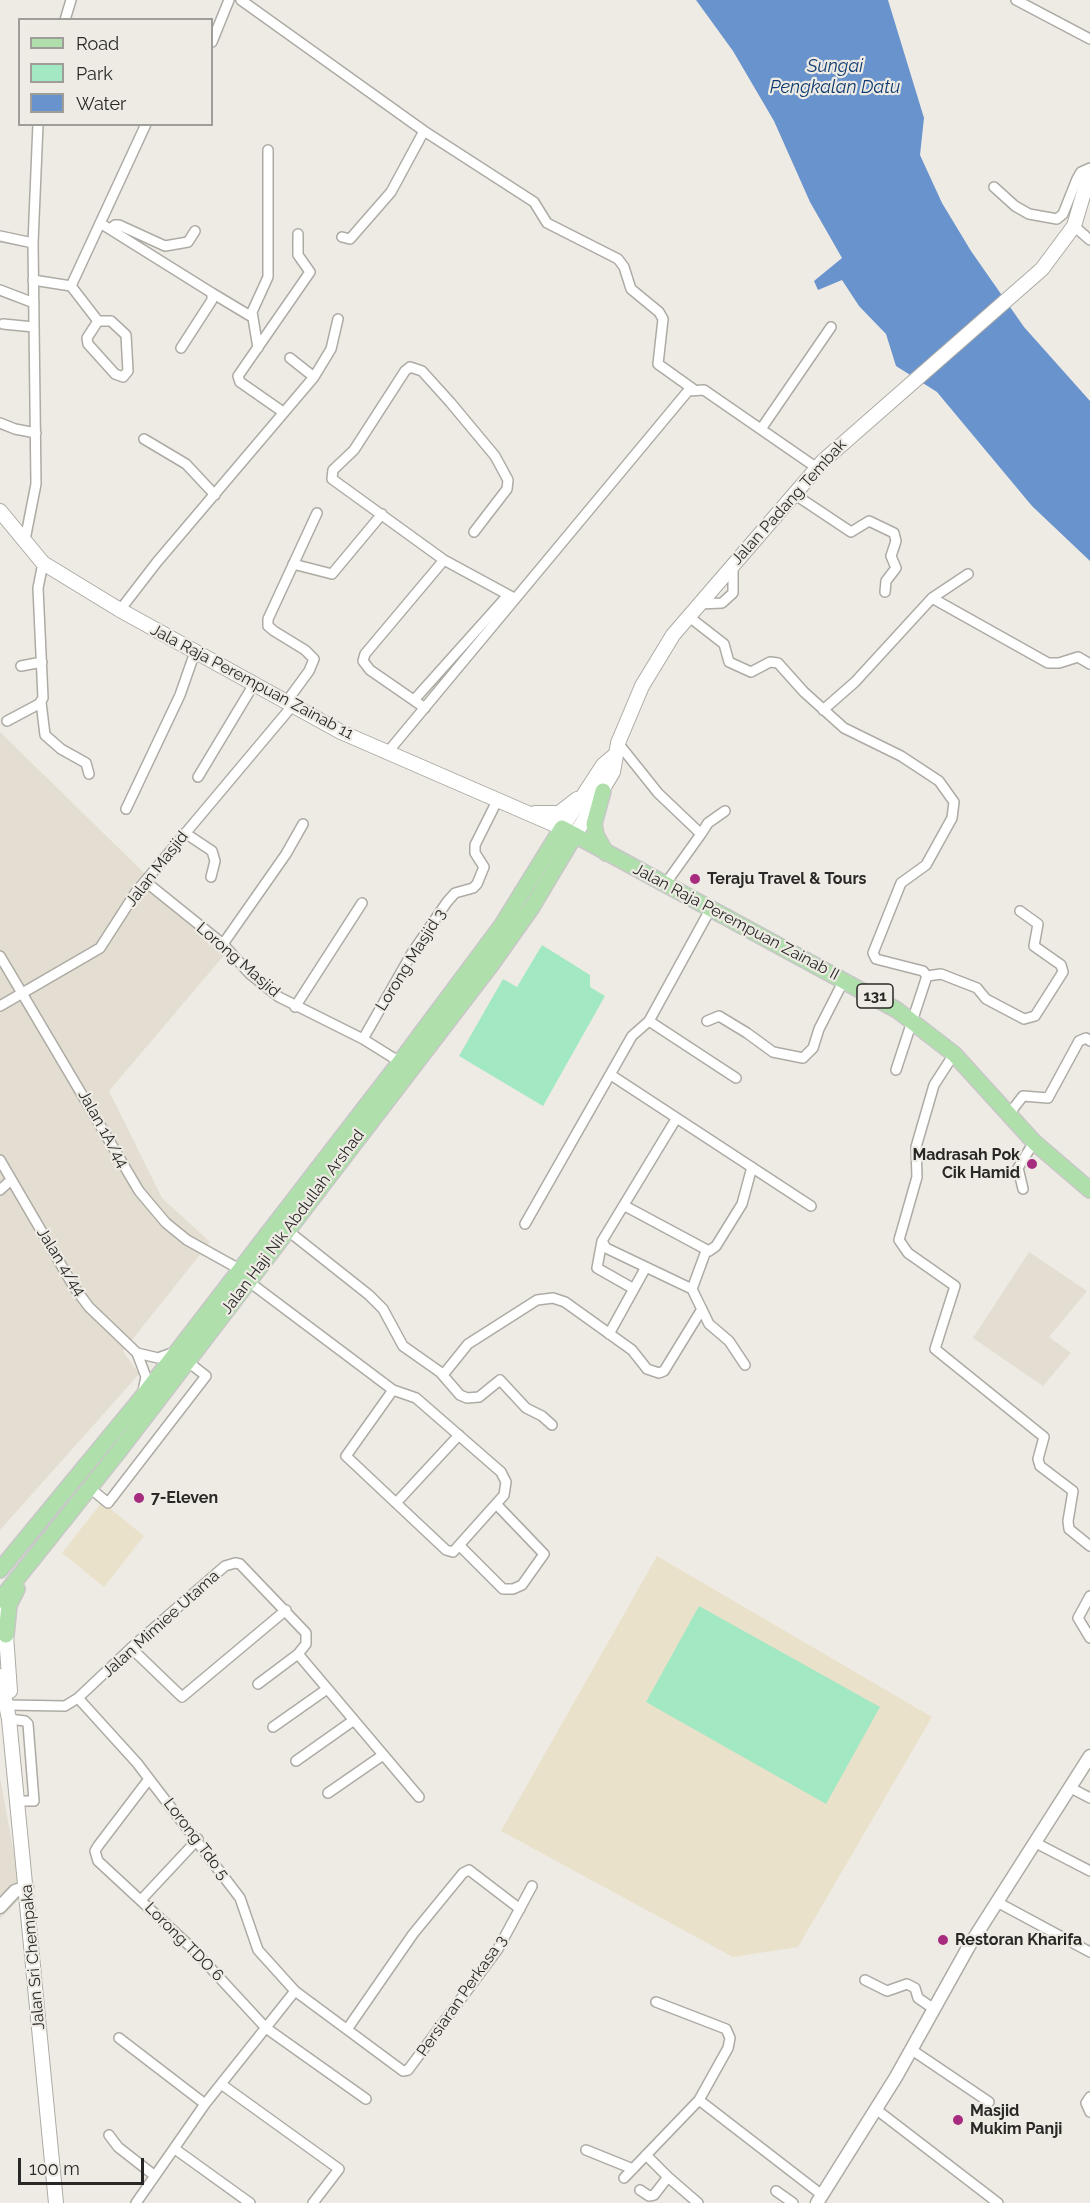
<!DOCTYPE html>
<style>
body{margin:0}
#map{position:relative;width:1090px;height:2203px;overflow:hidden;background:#eeebe4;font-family:Raleway,sans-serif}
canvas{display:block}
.legend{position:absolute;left:18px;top:18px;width:195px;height:108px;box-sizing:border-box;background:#eeebe4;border:2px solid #9f9d98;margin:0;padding:8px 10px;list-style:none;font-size:18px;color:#292826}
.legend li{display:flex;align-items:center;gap:12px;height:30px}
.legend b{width:30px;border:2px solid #9f9d98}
.scale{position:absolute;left:18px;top:2158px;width:126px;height:27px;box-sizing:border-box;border:3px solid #292826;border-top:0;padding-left:8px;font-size:18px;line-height:21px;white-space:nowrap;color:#292826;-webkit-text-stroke:4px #eeebe4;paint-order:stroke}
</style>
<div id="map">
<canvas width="1090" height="2203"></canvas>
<ul class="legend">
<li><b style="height:8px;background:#afdfab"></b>Road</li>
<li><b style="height:16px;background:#a2e8c3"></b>Park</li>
<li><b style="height:16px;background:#6893cd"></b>Water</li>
</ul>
<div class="scale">100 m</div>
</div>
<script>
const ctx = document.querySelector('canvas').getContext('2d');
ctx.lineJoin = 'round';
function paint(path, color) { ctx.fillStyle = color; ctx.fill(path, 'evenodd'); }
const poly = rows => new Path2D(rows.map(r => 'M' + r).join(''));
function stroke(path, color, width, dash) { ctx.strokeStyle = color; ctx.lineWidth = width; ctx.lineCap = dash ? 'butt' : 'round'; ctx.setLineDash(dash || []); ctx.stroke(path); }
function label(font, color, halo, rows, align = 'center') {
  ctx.font = font + ' Raleway,sans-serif'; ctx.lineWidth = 4.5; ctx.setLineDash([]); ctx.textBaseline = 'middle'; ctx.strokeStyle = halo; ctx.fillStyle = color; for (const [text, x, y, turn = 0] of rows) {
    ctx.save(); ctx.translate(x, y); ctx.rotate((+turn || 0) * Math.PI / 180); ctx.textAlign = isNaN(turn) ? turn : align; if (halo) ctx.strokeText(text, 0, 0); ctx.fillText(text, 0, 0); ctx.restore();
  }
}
const built = poly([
 [0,732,226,953,109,1091,162,1198,210,1242,123,1351,139,1374,0,1530],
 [1029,1252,1087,1291,1049,1337,1071,1353,1043,1386,973,1338],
 [0,1778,22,1896,0,1919]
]);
const education = poly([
 [102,1502,144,1536,104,1587,62,1553],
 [657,1556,932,1717,798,1947,733,1957,501,1831]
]);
const green = poly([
 [542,945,590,975,590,987,605,996,543,1106,459,1056,503,979,517,987],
 [699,1606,880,1707,826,1804,646,1702]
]);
const water = poly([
 [696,0,888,0,924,118,920,155,942,203,971,251,1024,327,1090,401,1090,561,1032,506,937,392,896,366,886,334,859,306,842,280,818,290,814,281,842,258,810,202,774,121,733,51]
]);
const minor = poly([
 [241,0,424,131,534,202,547,223,618,259,624,267,631,289,659,312,663,319,658,364,693,389],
 [1016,0,1090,39],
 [65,20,71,0],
 [212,42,229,0],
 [994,187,1015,206,1029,214,1057,219,1063,214,1077,179,1081,172,1090,168],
 [100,223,212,293,212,300,181,348],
 [1074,226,1090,240],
 [110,229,115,225,119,225,165,246,188,242,195,231],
 [0,236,33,243],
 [342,237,350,239,391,192,424,131],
 [33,280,71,286,146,124],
 [71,286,98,321],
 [0,290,34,303],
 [212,293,252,317],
 [98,321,111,321,126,335,128,371,123,377,115,374,88,344,87,338,98,321],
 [3,324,34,327],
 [258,348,252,312,268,277,268,150],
 [290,358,314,377],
 [283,412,240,382,238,376,310,272,298,255,298,234],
 [0,423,15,429,36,433],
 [761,429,831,327],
 [144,439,186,464,215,495],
 [794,494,851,532,869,521,894,533,896,541,891,556,896,568,886,581,885,592],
 [474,532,507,489,508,480,495,456,450,402,422,371,410,367,405,371,354,450,333,470,332,479,444,560,514,598],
 [25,540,36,484,33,243,38,124],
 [293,564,332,574,382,514],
 [932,598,1048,663,1059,663,1078,657,1090,664],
 [698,604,722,603,733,593,733,564],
 [120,610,157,562,314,377,331,349,338,319],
 [688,616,724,644,729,662,751,672,770,662,778,663,804,692,844,728,901,756,939,781,954,802,952,818,926,865,901,883,873,953,876,959,923,971,927,976,896,1070],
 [21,666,42,662],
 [414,700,508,595],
 [287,701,309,671,314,659,305,650,274,631,268,626,268,619,317,513],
 [41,702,45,735,61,749,86,763,89,774],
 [425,708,370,670,363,661,365,654,444,560],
 [823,710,855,682,932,598,968,574],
 [7,721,39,704,43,698,38,588,43,563],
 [618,743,658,793,701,834,666,883],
 [387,753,688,391,704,390,817,468],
 [198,777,254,684],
 [126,809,180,695,195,652],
 [185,833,212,851,215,861,211,877],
 [701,834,708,823,725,811],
 [146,882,223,944,250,974,279,997,363,1039,400,1062],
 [223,944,286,854,303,824],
 [0,956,139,1191,166,1223,187,1240,241,1270],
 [927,976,941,974,977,988,986,999,1024,1019,1035,1016,1063,972,1061,965,1034,946,1038,924,1020,911],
 [0,1006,100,948,136,892,293,705],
 [295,1007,362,903],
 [649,1021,736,1078],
 [707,1021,719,1016,747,1033,773,1052,803,1058,813,1048,819,1029,844,980],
 [363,1039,412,953,447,902,455,893,473,888,477,884,484,867,475,853,475,845,498,799],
 [954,1054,934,1085,916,1147,917,1177,899,1240,908,1253,955,1286,935,1349,1044,1437,1038,1459,1040,1466,1073,1491,1068,1521,1069,1529,1090,1546],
 [611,1075,811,1206],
 [1009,1114,1023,1096,1048,1098,1079,1041,1086,1038,1090,1041],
 [676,1119,602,1241,606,1248,692,1289],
 [0,1160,74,1287,89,1307,137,1353,146,1377,143,1391],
 [1023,1189,1018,1168,1034,1142],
 [0,1190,11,1180],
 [625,1206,709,1251,716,1246,742,1204,752,1167],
 [525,1224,632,1036,649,1021,711,908],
 [287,1230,369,1295,383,1309,403,1346,440,1372,460,1395,467,1398,479,1397,500,1380,526,1408,542,1416,552,1425],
 [602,1241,597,1268,634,1289],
 [706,1251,692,1289,709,1324,729,1341,745,1365],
 [248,1281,393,1390,416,1398,501,1472,506,1482,504,1495,453,1552,446,1550,346,1456,393,1390],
 [609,1334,646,1267],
 [137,1353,158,1358,172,1353],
 [443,1375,468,1344,537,1300,553,1298,565,1302,632,1350,647,1369,659,1373,664,1371,702,1309],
 [90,1488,108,1503,206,1376,187,1361],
 [396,1503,459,1435],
 [460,1546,503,1589,513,1589,522,1585,544,1554,497,1505],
 [1090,1596,1078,1618,1090,1638],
 [131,1648,182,1697,286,1610],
 [298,1654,419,1797],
 [78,1698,137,1763,240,1898,258,1950,295,1991,403,2071,408,2070,498,1949,532,1886],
 [6,1705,65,1706,78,1698,131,1648,225,1566,235,1563,240,1564,306,1633,306,1644,298,1654,258,1684],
 [9,1719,25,1721,28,1724,34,1801,17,1801],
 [273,1727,327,1689],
 [296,1761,354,1720],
 [149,1779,98,1846,95,1851,98,1861,193,1949,266,2028,366,2099],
 [1069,1787,1090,1798],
 [328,1793,383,1755],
 [1034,1842,1090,1871],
 [141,1900,198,1839],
 [997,1902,1090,1952],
 [865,1980,887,1991,907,1984,915,1988,918,1998,934,2009],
 [656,2002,726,2029,730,2038,728,2048,699,2100,822,2195],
 [348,2028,413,1934,463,1873,469,1870,520,1909],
 [119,2038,205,2104],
 [912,2050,989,2102],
 [221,2084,339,2169,313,2203],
 [1090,2097,1086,2103,1090,2112],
 [877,2110,998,2203],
 [109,2135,118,2147,155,2176],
 [175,2149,250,2203],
 [586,2150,633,2169],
 [646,2155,668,2177],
 [624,2178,699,2100],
 [640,2190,649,2196,654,2195,668,2177,698,2203],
 [776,2191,793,2203],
 [136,2203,205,2104,295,1991]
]);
const tertiary = poly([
 [0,1907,15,1891,27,1887],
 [817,2203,896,2077,969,1946,1090,1756]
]);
const secondary = poly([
 [0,511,43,563,120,610,341,732,562,828,603,765,616,754],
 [535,813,559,813,577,799],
 [575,835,613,772,618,743,642,686,673,635,823,461,1042,269,1074,226,1090,172],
 [0,1610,6,1635,10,1691],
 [0,1676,9,1719,56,2203]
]);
const primary = poly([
 [603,791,594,824,596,835,606,853],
 [0,1570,139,1401,400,1062,502,925,562,828,897,1010,954,1054,1034,1142,1090,1190],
 [0,1600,119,1451,491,965,532,907,575,835],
 [6,1635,9,1605,17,1589]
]);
const markers = [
 [695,879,6,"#a72b7e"],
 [1032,1164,6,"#a72b7e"],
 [139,1498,6,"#a72b7e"],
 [943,1940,6,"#a72b7e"],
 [958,2120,6,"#a72b7e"]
];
const shields = [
 [875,996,36]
];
const shieldNames = [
 ["131",875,996]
];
const streetNames = [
 ["Jalan Padang Tembak",789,502,-48],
 ["Jala Raja Perempuan Zainab 11",252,682,28],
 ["Jalan Masjid",157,869,-52],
 ["Jalan Raja Perempuan Zainab II",736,922,28],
 ["Lorong Masjid",238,960,41],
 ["Lorong Masjid 3",411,960,-58],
 ["Jalan 1A/44",103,1129,61],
 ["Jalan Haji Nik Abdullah Arshad",293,1222,-53],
 ["Jalan 4/44",61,1262,58],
 ["Jalan Mimiee Utama",161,1624,-42],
 ["Lorong Tdo 5",196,1839,53],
 ["Lorong TDO 6",184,1942,45],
 ["Jalan Sri Chempaka",33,1957,-95],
 ["Persiaran Perkasa 3",462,1996,-55]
];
const poiNames = [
 ["Teraju Travel & Tours",707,879],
 ["Madrasah Pok",1020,1155,"right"],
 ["Cik Hamid",1020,1173,"right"],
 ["7-Eleven",151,1498],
 ["Restoran Kharifa",955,1940],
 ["Masjid",970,2111],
 ["Mukim Panji",970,2129]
];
const waterNames = [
 ["Sungai",835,67],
 ["Pengkalan Datu",835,88]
];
paint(built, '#e3ded1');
paint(education, '#eae1cb');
paint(green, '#a2e8c3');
paint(water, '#6893cd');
stroke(minor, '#adaba4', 12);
stroke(tertiary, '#adaba4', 15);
stroke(secondary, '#adaba4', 16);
stroke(primary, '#c7c7c7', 18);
stroke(minor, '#fff', 9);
stroke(tertiary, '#fff', 12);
stroke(secondary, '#fff', 14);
stroke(primary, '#afdfab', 15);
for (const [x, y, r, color] of markers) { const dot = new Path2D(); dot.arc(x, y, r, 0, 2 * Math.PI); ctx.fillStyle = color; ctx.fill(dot); stroke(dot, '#eeebe4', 2); }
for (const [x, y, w] of shields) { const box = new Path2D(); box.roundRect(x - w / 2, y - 12, w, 24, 4.5); ctx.fillStyle = '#eeebe4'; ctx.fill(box); stroke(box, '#292826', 1.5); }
label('bold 15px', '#292826', null, shieldNames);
label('16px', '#292826', '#eeebe4', streetNames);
label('bold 16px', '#292826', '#eeebe4', poiNames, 'left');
label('italic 18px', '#103c71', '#eeebe4', waterNames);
</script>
